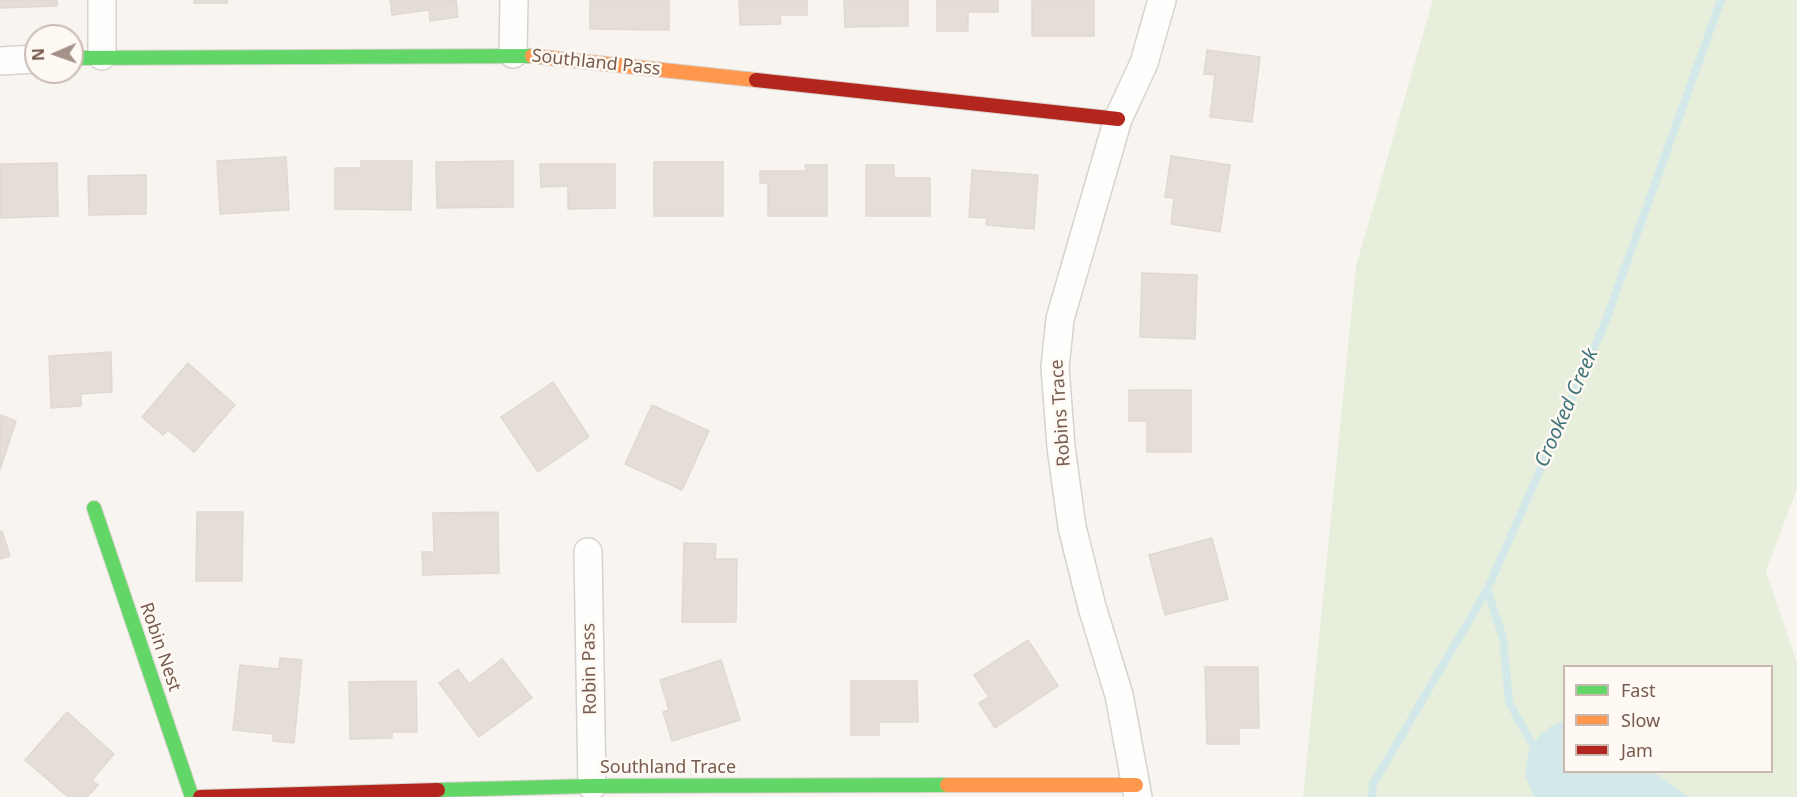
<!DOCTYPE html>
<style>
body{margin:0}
#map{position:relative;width:1797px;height:797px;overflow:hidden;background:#f8f5f0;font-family:"Noto Sans",sans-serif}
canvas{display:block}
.legend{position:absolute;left:1563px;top:665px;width:210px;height:108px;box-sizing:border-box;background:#fef9f3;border:2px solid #c8bab1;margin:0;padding:8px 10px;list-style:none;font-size:18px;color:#785b4f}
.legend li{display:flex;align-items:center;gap:12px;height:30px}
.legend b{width:30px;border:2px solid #c8bab1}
.north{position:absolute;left:24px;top:24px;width:60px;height:60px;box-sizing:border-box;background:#fef9f3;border:2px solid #c8bab1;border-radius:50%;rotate:268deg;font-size:16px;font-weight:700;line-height:24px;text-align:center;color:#785b4f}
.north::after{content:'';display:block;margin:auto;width:21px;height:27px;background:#a59187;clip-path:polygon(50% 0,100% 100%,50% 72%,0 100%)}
</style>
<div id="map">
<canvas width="1797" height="797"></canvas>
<ul class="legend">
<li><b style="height:8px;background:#63d668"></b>Fast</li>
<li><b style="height:8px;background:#ff974d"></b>Slow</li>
<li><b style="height:8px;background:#b3261e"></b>Jam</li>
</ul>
<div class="north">N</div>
</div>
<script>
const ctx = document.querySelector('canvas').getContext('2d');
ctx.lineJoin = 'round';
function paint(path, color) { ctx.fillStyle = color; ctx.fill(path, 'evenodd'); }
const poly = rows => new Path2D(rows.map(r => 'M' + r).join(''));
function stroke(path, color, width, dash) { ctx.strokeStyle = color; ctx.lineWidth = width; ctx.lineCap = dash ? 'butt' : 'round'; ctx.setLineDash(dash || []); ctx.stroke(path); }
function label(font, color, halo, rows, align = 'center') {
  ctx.font = font + ' "Noto Sans",sans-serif'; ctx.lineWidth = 5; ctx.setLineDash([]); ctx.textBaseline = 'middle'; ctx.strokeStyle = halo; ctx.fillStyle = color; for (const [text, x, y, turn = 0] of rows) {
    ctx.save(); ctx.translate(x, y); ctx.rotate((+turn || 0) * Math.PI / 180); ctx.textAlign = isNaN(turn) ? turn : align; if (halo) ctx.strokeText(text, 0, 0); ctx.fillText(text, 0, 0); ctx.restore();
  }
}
const green = poly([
 [1433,0,1797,0,1797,488,1766,571,1797,663,1797,797,1303,797,1356,266],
 [1564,666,1772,666,1772,772,1564,772]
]);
const water = poly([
 [1564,721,1564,772,1654,772,1688,797,1534,797,1525,775,1528,753,1538,737,1551,726]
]);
const stream = poly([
 [1487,590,1503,638,1509,702,1533,746],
 [1372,797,1373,784,1487,590,1605,323,1721,0]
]);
const building = poly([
 [0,0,57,0,57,6,0,8,0,0],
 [194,0,227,0,227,3,194,3,194,0],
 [390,0,456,0,458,17,430,21,429,10,392,15,390,0],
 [590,0,669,0,669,30,590,29,590,0],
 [739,0,807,0,807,15,780,15,781,24,740,25,739,0],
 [844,0,908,0,908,26,845,27,844,0],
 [937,0,998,0,998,12,968,12,968,31,937,31,937,0],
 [1032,0,1094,0,1094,36,1032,36,1032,0],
 [1207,50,1260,57,1252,122,1210,117,1215,75,1204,74,1207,50],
 [1171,156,1230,165,1220,232,1171,224,1174,198,1165,197,1171,156],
 [286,157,289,210,220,214,217,161,286,157],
 [361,161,412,161,411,210,335,209,335,168,361,168,361,161],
 [513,161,513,207,437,208,436,162,513,161],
 [654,162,723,162,723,216,654,216,654,162],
 [57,163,58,216,0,218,0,164,57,163],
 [540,164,615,164,615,208,568,209,568,186,541,187,540,164],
 [805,165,827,165,827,216,768,216,768,183,760,183,760,171,806,171,805,165],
 [866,165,894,165,894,178,930,178,930,216,866,216,866,165],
 [972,170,1038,175,1034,229,986,225,987,218,969,217,972,170],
 [146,175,146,214,89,215,88,176,146,175],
 [1142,273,1197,275,1195,339,1140,337,1142,273],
 [111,352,112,392,81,394,81,406,51,408,49,356,111,352],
 [188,363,235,405,194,452,168,430,163,435,142,417,188,363],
 [553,382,589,437,538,472,501,417,553,382],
 [1129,390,1191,390,1191,452,1147,452,1147,421,1129,421,1129,390],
 [652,405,709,431,682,490,625,464,652,405],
 [0,415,16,421,0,470,0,415],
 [197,512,243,512,242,581,196,581,197,512],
 [498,512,499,573,423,575,422,552,434,552,433,513,498,512],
 [2,531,10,556,0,559,0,532,2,531],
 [1212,538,1228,599,1165,615,1149,555,1212,538],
 [684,543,716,544,715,559,737,559,736,622,682,622,684,543],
 [1028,640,1058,686,995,728,979,703,989,697,974,675,1028,640],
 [280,658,302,660,294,743,273,741,273,734,233,730,240,665,279,669,280,658],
 [502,659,532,698,479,737,439,683,458,669,469,684,502,659],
 [721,660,740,720,672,741,663,712,669,710,660,680,721,660],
 [1205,667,1258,667,1259,728,1239,728,1239,744,1207,744,1205,667],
 [416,681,417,732,392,732,392,738,350,739,349,682,416,681],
 [851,681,917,681,918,722,879,722,879,735,851,735,851,681],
 [67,712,114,754,92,780,98,785,87,797,68,797,25,760,67,712]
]);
const street = poly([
 [513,54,514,0],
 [102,56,102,0],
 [0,61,36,59],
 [588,552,592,786],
 [1138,797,1119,695,1092,607,1072,527,1061,447,1055,367,1060,319,1118,119,1144,63,1162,0]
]);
const fast = poly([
 [72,58,532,56],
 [94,508,192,797],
 [438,790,592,786,947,785]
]);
const slow = poly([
 [532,56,756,80],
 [947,785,1136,785]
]);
const jam = poly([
 [756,80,1118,119],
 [200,797,438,790]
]);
const streetNames = [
 ["Southland Pass",596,63,6],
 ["Robins Trace",1061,413,-94],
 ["Robin Nest",160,647,71],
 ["Robin Pass",590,669,-91],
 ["Southland Trace",668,768]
];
const waterNames = [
 ["Crooked Creek",1567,408,-66]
];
paint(green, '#e7efdc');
paint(water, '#d2e8e9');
stroke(stream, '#d2e8e9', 8);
paint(building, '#e5ded7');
stroke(building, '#e1d8d2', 1.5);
stroke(street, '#d8d2ce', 30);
stroke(fast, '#d8d1cc', 16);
stroke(slow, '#d8d1cc', 16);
stroke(jam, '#d8d1cc', 16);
stroke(street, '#fefefd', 27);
stroke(fast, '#63d668', 14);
stroke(slow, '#ff974d', 14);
stroke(jam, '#b3261e', 14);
label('18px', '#785b4f', '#fef9f3', streetNames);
label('italic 20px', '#42767c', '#fef9f3', waterNames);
</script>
